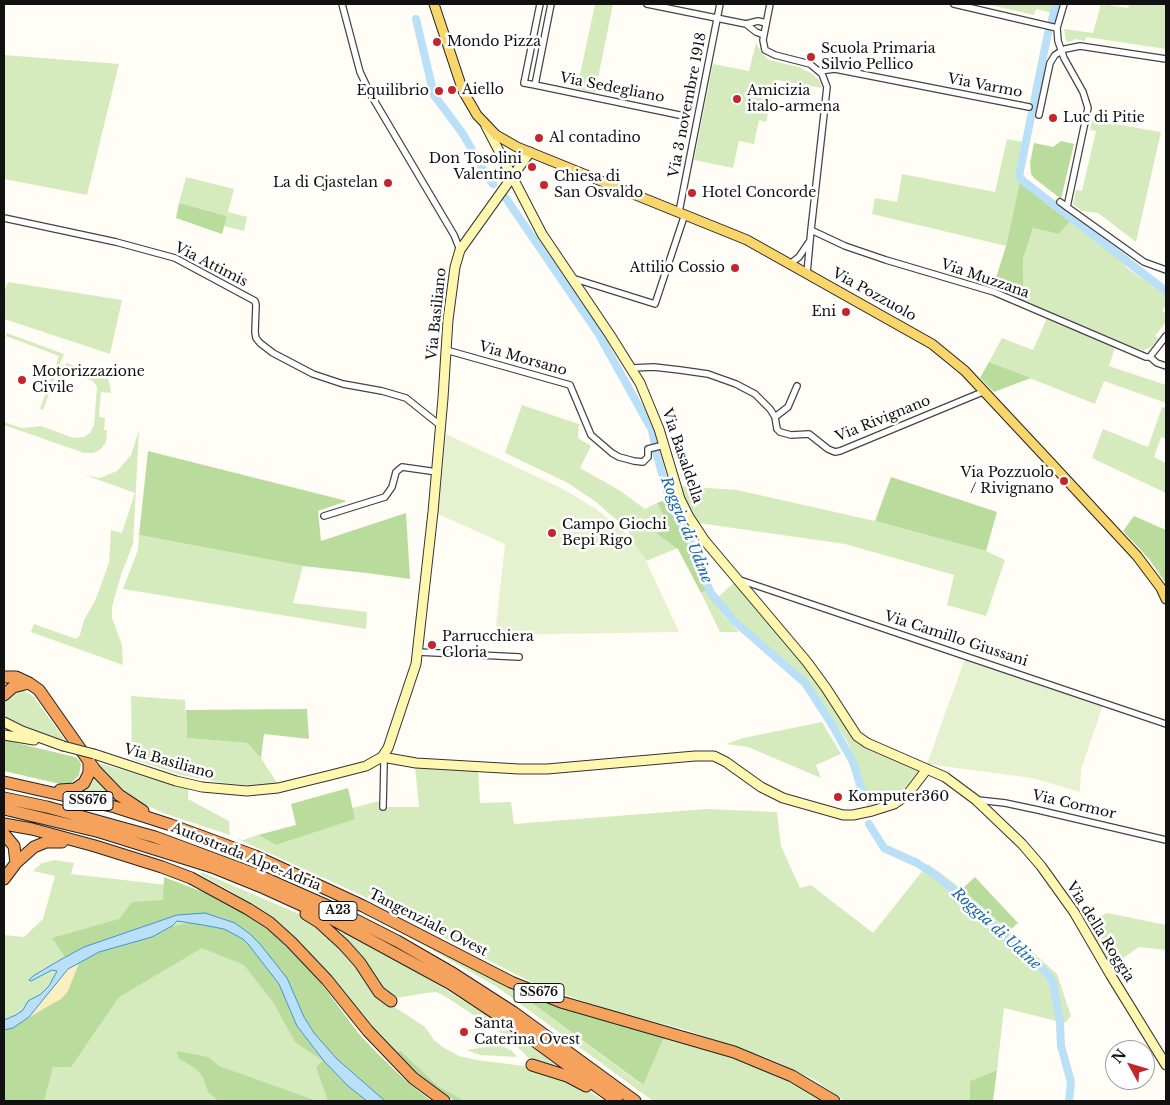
<!DOCTYPE html>
<style>
body{margin:0}
#map{position:relative;width:1170px;height:1105px;overflow:hidden;background:#fffdf5;font-family:"Libre Baskerville",serif}
canvas{display:block}
.frame{position:absolute;inset:0;border:5px solid #111;pointer-events:none}
.north{position:absolute;left:1105px;top:1040px;width:50px;height:50px;box-sizing:border-box;background:#fff;border:1px solid #a0a0a0;border-radius:50%;rotate:309deg;font-size:14px;font-weight:700;line-height:20px;text-align:center;color:#111}
.north::after{content:'';display:block;margin:auto;width:18px;height:22px;background:#c4262e;clip-path:polygon(50% 0,100% 100%,50% 72%,0 100%)}
</style>
<div id="map">
<canvas width="1170" height="1105"></canvas>
<div class="frame"></div>
<div class="north">N</div>
</div>
<script>
const ctx = document.querySelector('canvas').getContext('2d');
ctx.lineJoin = 'round';
function paint(path, color) { ctx.fillStyle = color; ctx.fill(path, 'evenodd'); }
const poly = rows => new Path2D(rows.map(r => 'M' + r).join(''));
function stroke(path, color, width, dash) { ctx.strokeStyle = color; ctx.lineWidth = width; ctx.lineCap = dash ? 'butt' : 'round'; ctx.setLineDash(dash || []); ctx.stroke(path); }
function label(font, color, halo, rows, align = 'center') {
  ctx.font = font + ' "Libre Baskerville",serif'; ctx.lineWidth = 5; ctx.setLineDash([]); ctx.textBaseline = 'middle'; ctx.strokeStyle = halo; ctx.fillStyle = color; for (const [text, x, y, turn = 0] of rows) {
    ctx.save(); ctx.translate(x, y); ctx.rotate((+turn || 0) * Math.PI / 180); ctx.textAlign = isNaN(turn) ? turn : align; if (halo) ctx.strokeText(text, 0, 0); ctx.fillText(text, 0, 0); ctx.restore();
  }
}
const green = poly([
 [595,4,613,4,595,93,577,89],
 [986,4,1054,4,1052,13,1036,9,1034,15],
 [1101,4,1128,8,1130,4,1166,4,1166,49,1086,37,1085,41,1076,39,1069,42,1066,41,1064,29,1093,33],
 [756,43,761,52,769,60,799,67,811,73,819,80,822,88,776,80,766,122,759,120,754,144,739,141,733,168,694,160,713,64,749,71],
 [4,55,119,64,87,195,4,179],
 [1092,120,1161,132,1136,242,1098,213,1082,211,1073,204,1076,190,1082,191,1096,131,1090,130],
 [1007,139,1023,142,1016,177,1020,181,1006,246,872,214,875,198,897,202,902,174,995,192],
 [186,177,234,189,228,212,247,217,244,231,224,226,227,216,179,203],
 [1071,220,1119,257,1127,268,1139,277,1148,279,1166,292,1166,305,1162,311,1166,314,1166,322,1155,336,1159,339,1150,348,1143,350,1136,348,1024,301,1023,259,1033,228,1059,234],
 [8,282,122,300,110,354,4,319,4,292],
 [1047,318,1115,347,1109,366,1166,385,1166,403,1104,381,1095,404,989,362,1002,338,1033,350],
 [7,333,64,354,60,364,65,366,66,363,90,371,93,366,106,375,109,381,111,393,101,392,99,417,105,418,104,430,107,430,106,442,100,450,93,453,84,453,4,425,4,422,22,428,41,426,74,438,84,437,90,433,94,425,97,387,93,381,58,369,43,410,40,409,59,356,6,336,4,340,4,336,6,336],
 [522,405,579,424,578,438,591,446,580,468,619,490,645,509,657,503,671,528,657,533,678,548,646,561,633,542,628,530,596,502,568,483,505,453],
 [1162,407,1166,408,1166,439,1161,437,1154,457,1166,463,1166,493,1092,458,1103,429,1148,447],
 [139,430,133,544,121,575,112,607,112,618,122,645,123,665,31,632,34,624,76,639,80,635,84,620,95,601,109,563,111,530,122,533,135,493,85,475,100,478,117,471,131,455],
 [679,486,737,490,875,521,986,551,1005,560,986,616,947,605,954,575,845,544,698,523],
 [139,535,303,566,293,603,367,612,366,629,123,589,138,550],
 [735,582,816,680,846,727,919,770,899,795,878,804,867,806,864,788,848,743,815,692,800,674,775,652,746,629,718,597],
 [707,590,723,615,739,632,720,632,701,593],
 [19,691,24,691,33,696,68,744,61,743,40,732,22,727,7,720,4,712,5,702,8,698,15,692],
 [131,696,185,700,187,738,247,743,261,758,277,783,252,786,223,783,181,775,132,759],
 [822,722,841,754,816,765,821,778,748,747,726,744,743,738],
 [95,762,188,789,188,799,229,821,230,835,163,813,144,804,120,787],
 [415,766,478,769,480,803,511,802,514,824,706,809,777,812,781,846,800,888,811,885,873,933,928,864,962,889,1057,974,1071,1016,1065,1023,1004,1008,997,1070,970,1081,970,1101,845,1101,815,1080,770,1059,686,1030,605,1009,531,982,359,894,238,839,243,840,258,835,278,845,354,819,352,808,387,799,387,807,419,807],
 [92,772,105,788,116,801,80,791],
 [55,860,74,863,71,874,176,886,229,908,381,1064,426,1101,4,1101,4,935,24,937,43,919,55,876,33,871,42,863],
 [201,872,304,916,338,942,384,1000,425,1027,434,1040,444,1048,459,1056,477,1060,532,1067,583,1087,604,1101,464,1101,459,1099,438,1086,400,1050,396,1054,253,906,234,893,201,875],
 [1107,913,1166,925,1166,950,1139,947,1112,966,1087,925],
 [388,925,499,979,642,1085,665,1035,715,1050,795,1083,826,1101,653,1101,497,987],
 [343,932,427,978,485,1014,560,1067,532,1061,507,1037,443,995,436,992,426,993,397,998,388,995,341,936],
 [499,1045,511,1050,516,1055,516,1057,480,1055,466,1050]
]);
const forest = poly([
 [1061,141,1074,144,1061,199,1034,178,1031,174,1030,163,1034,143,1053,147],
 [1020,181,1071,220,1059,234,1033,228,1023,259,1024,301,1000,292,1002,287,994,284,1006,246],
 [179,203,227,216,222,234,176,218],
 [989,362,1031,378,994,392,980,378],
 [148,451,347,501,318,511,321,541,406,513,410,579,367,573,303,566,139,535],
 [891,477,997,512,986,551,875,521],
 [667,499,671,510,689,541,692,554,707,590,701,593,678,549,656,533,670,528,657,503],
 [1134,516,1166,530,1166,581,1165,582,1149,559,1123,531],
 [307,709,309,739,264,734,261,758,247,743,187,738,186,710],
 [4,740,75,757,79,760,81,764,79,775,71,783,60,784,4,771],
 [348,788,355,819,277,845,258,835,296,825,291,804],
 [164,877,221,899,256,920,275,935,315,975,359,1034,380,1056,406,1081,431,1101,385,1101,337,1059,309,1027,280,969,250,934,235,923,195,914,177,915,84,947,65,957,52,938,119,919,132,902,163,900],
 [975,877,1018,923,1009,931,962,889],
 [190,923,224,929,243,939,248,944,279,984,297,1026,314,1049,340,1078,367,1101,328,1101,316,1067,323,1061,295,1042,273,1002,244,965,202,948,119,997,71,1067,53,1067,44,1101,4,1101,4,1030,13,1028,43,1009,72,981,79,963,99,952,152,937,172,926],
 [499,979,665,1035,643,1085],
 [400,1050,438,1086,464,1101,455,1101,425,1081,396,1054],
 [177,1051,208,1057,219,1066,317,1101,219,1101,208,1092,203,1077,195,1068,178,1058],
 [997,1070,993,1101,970,1101,970,1081]
]);
const sand = poly([
 [79,963,68,991,61,999,29,1017,68,969]
]);
const pitch = poly([
 [446,434,563,489,596,509,621,529,633,542,646,561,679,632,495,635,505,544,438,514],
 [970,659,1103,705,1081,770,1080,792,1032,778,927,764,964,661]
]);
const water = poly([
 [205,913,235,923,250,934,260,944,287,978,304,1017,314,1033,337,1059,385,1101,367,1101,348,1086,324,1061,297,1026,279,984,248,944,243,939,224,929,203,925,177,921,172,926,152,937,99,952,68,969,29,1017,13,1028,4,1030,4,1020,16,1015,23,1010,28,1001,41,994,49,986,57,971,52,970,31,981,29,980,33,976,60,960,84,947,177,915,205,913]
]);
const stream = poly([
 [1122,258,1126,264,1140,275,1149,278]
]);
const canal = poly([
 [416,19,434,95,463,134,487,176,493,184],
 [1052,20,1056,4],
 [1048,33,1019,176,1023,181,1166,291],
 [505,197,598,333,652,430,656,452,667,492,674,510,690,540,699,567,711,593,733,620,805,683,831,723,853,762,862,791],
 [869,824,884,848,917,863,937,876,981,913,1002,935,1038,964,1049,976,1053,983,1060,1023,1061,1046,1071,1082,1069,1101]
]);
const street = poly([
 [342,4,360,72,371,95,454,235,460,250],
 [540,4,524,83,535,85,551,4],
 [647,4,746,24,758,21,766,23],
 [770,4,763,40,765,50,775,55,810,64,822,74,827,87,811,230,807,273],
 [954,4,1057,28],
 [1064,4,1057,28,1058,41,1064,58,1083,92,1088,108,1067,207],
 [746,24,756,32,764,35],
 [819,71,835,69,1029,107],
 [535,85,684,116],
 [1039,115,1050,63,1055,55,1065,49,1080,46,1166,59],
 [1060,202,1144,262,1166,270],
 [679,212,720,4],
 [4,218,116,242,175,258,255,301,256,305,255,332,256,338,260,343,273,353,313,374,343,384,382,391,406,398,441,426],
 [811,230,845,246,886,260,994,292,1146,357,1150,357,1152,354,1166,336],
 [790,264,799,257,809,242],
 [572,278,655,304,685,214],
 [446,350,570,385,591,435,612,453,619,457,634,461,643,462,648,457,648,449,664,445],
 [1150,357,1157,363,1166,366],
 [631,368,654,367,680,370,708,374,736,384,755,394,770,409,775,417,777,429,780,432,791,435,809,434,828,449,835,452,840,451,985,391],
 [775,417,788,407,797,386],
 [324,516,385,497,392,487,396,472,402,467,437,472],
 [740,580,1166,724],
 [418,652,519,657],
 [382,757,384,764,383,807],
 [978,800,1005,803,1038,810,1166,840]
]);
const secondary = poly([
 [486,126,542,234,610,335,640,383,659,429,680,499,689,517,705,541,807,662,826,688,857,736,867,743,945,777,976,800,1022,844,1041,866,1074,912,1110,974,1166,1065],
 [4,722,22,731,63,746],
 [4,735,34,740],
 [94,754,176,781,202,787,247,791,278,788,331,775,366,766,382,757,388,748,416,664,433,512,443,398,448,320,455,267,460,250,530,152],
 [382,757,416,763,519,769,547,769,695,756,714,756,726,762,761,787,783,798,843,815,853,815,872,811,894,804,907,795,927,769]
]);
const primary = poly([
 [434,4,463,91,477,115,496,135,517,147,747,240,932,344,965,371,1050,462,1137,556,1161,588,1166,599]
]);
const highway = poly([
 [4,677,16,677,29,683,39,690,95,770,119,795,143,811],
 [4,695,13,687,29,683],
 [4,782,115,807,171,825,255,856,363,906,511,982,561,1002,734,1052,792,1076,834,1101],
 [60,790,75,789,84,783,89,773,89,762],
 [4,798,47,807,155,837,260,876,330,907,397,941,454,974,513,1012,635,1101],
 [4,809,100,832,212,867,264,888,330,918,451,984,510,1023,617,1101],
 [4,824,32,829,95,846,162,867,191,878,248,909,270,923,291,942,327,980,368,1031,413,1078,444,1101],
 [4,834,14,846,16,863],
 [4,879,16,863,34,847,46,842,62,842],
 [306,914,319,922,344,945,360,963,379,992,391,1001],
 [532,1065,567,1076,586,1086]
]);
const secondaryBridge = poly([
 [63,746,94,754]
]);
const markers = [
 [437,42,5,"#c4262e"],
 [811,57,5,"#c4262e"],
 [452,90,5,"#c4262e"],
 [439,91,5,"#c4262e"],
 [737,99,5,"#c4262e"],
 [1053,118,5,"#c4262e"],
 [539,138,5,"#c4262e"],
 [532,167,5,"#c4262e"],
 [388,183,5,"#c4262e"],
 [544,185,5,"#c4262e"],
 [692,193,5,"#c4262e"],
 [735,268,5,"#c4262e"],
 [846,312,5,"#c4262e"],
 [22,380,5,"#c4262e"],
 [1064,481,5,"#c4262e"],
 [552,533,5,"#c4262e"],
 [432,645,5,"#c4262e"],
 [838,797,5,"#c4262e"],
 [464,1032,5,"#c4262e"]
];
const shields = [
 [88,801,50],
 [338,911,38],
 [539,993,50]
];
const shieldNames = [
 ["SS676",88,801],
 ["A23",338,911],
 ["SS676",539,993]
];
const poiNames = [
 ["Mondo Pizza",447,42],
 ["Scuola Primaria",821,49],
 ["Silvio Pellico",821,65],
 ["Aiello",462,90],
 ["Equilibrio",429,91,"right"],
 ["Amicizia",747,91],
 ["italo-armena",747,107],
 ["Luc di Pitie",1063,118],
 ["Al contadino",549,138],
 ["Don Tosolini",522,159,"right"],
 ["Valentino",522,175,"right"],
 ["Chiesa di",554,177],
 ["San Osvaldo",554,193],
 ["La di Cjastelan",378,183,"right"],
 ["Hotel Concorde",702,193],
 ["Attilio Cossio",725,268,"right"],
 ["Eni",836,312,"right"],
 ["Motorizzazione",32,372],
 ["Civile",32,388],
 ["Via Pozzuolo",1054,473,"right"],
 ["/ Rivignano",1054,489,"right"],
 ["Campo Giochi",562,525],
 ["Bepi Rigo",562,541],
 ["Parrucchiera",442,637],
 ["Gloria",442,653],
 ["Komputer360",848,797],
 ["Santa",474,1024],
 ["Caterina Ovest",474,1040]
];
const streetNames = [
 ["Via Varmo",985,86,11],
 ["Via Sedegliano",612,88,11],
 ["Via 3 novembre 1918",688,105,-79],
 ["Via Attimis",211,265,27],
 ["Via Muzzana",985,279,19],
 ["Via Pozzuolo",874,295,29],
 ["Via Basiliano",437,314,-84],
 ["Via Morsano",523,359,16],
 ["Via Rivignano",883,419,-22],
 ["Via Basaldella",682,456,71],
 ["Via Camillo Giussani",956,639,18],
 ["Via Basiliano",169,762,16],
 ["Via Cormor",1074,805,13],
 ["Autostrada Alpe-Adria",246,857,22],
 ["Tangenziale Ovest",428,923,27],
 ["Via della Roggia",1100,932,58]
];
const waterNames = [
 ["Roggia di Udine",686,530,68],
 ["Roggia di Udine",996,929,42]
];
paint(green, '#d5ebbd');
paint(forest, '#b9dc9c');
paint(sand, '#fbeec1');
paint(pitch, '#e6f2cf');
paint(water, '#b9e0f7');
stroke(water, '#3f96cf', 1);
stroke(stream, '#3f96cf', 2);
stroke(canal, '#b9e0f7', 8);
stroke(street, '#444', 8);
stroke(secondary, '#333', 11);
stroke(primary, '#222', 11);
stroke(highway, '#222', 13);
stroke(street, '#fff', 5.5);
stroke(secondary, '#fff6b0', 9);
stroke(primary, '#f9d66b', 9);
stroke(highway, '#f5a25d', 11);
stroke(secondaryBridge, '#333', 11, []);
stroke(secondaryBridge, '#fff6b0', 9);
for (const [x, y, r, color] of markers) { const dot = new Path2D(); dot.arc(x, y, r, 0, 2 * Math.PI); ctx.fillStyle = color; ctx.fill(dot); stroke(dot, '#fff', 2); }
for (const [x, y, w] of shields) { const box = new Path2D(); box.roundRect(x - w / 2, y - 9.5, w, 19, 4); ctx.fillStyle = '#fff'; ctx.fill(box); stroke(box, '#111', 1); }
label('bold 12px', '#111', null, shieldNames);
label('14px', '#111', '#fff', poiNames, 'left');
label('14px', '#111', '#fff', streetNames);
label('italic 15px', '#1768a6', '#fff', waterNames);
</script>
